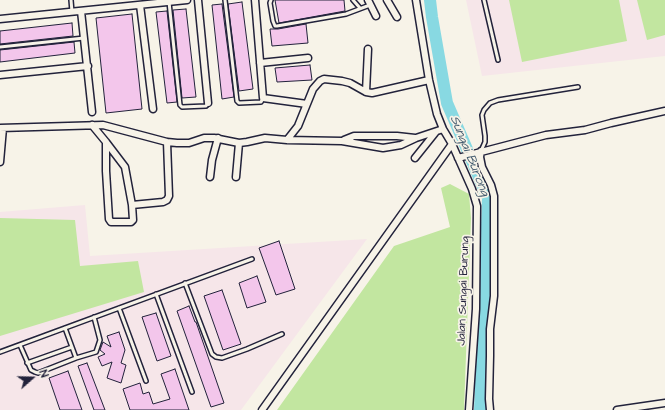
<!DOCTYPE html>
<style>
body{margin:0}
#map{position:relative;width:665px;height:410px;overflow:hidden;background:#f7f3e8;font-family:"Architects Daughter",sans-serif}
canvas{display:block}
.north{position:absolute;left:12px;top:358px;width:40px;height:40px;-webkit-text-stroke:3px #f7f3e8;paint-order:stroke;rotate:70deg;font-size:11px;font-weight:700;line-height:16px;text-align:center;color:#22223b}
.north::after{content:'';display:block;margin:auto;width:14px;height:18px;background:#22223b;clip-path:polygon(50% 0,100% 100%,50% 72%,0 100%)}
</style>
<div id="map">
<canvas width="665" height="410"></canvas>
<div class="north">N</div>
</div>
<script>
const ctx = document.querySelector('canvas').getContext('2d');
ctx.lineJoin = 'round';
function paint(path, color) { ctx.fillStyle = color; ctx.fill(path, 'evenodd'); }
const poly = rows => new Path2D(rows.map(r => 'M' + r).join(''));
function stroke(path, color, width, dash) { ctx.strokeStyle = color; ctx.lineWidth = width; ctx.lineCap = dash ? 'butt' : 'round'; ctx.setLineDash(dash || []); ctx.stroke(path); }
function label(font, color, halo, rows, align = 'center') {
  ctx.font = font + ' "Architects Daughter",sans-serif'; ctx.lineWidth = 3.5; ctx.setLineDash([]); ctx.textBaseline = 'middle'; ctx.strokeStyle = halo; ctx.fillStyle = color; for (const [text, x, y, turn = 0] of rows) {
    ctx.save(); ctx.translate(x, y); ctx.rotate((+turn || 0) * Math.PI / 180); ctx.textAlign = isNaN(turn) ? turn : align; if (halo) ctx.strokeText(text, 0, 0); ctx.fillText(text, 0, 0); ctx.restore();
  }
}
const built = poly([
 [466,0,665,0,665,56,482,76],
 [85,205,90,256,367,239,241,410,0,410,0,212]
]);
const green = poly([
 [509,0,619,0,627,41,522,62],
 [637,0,665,0,665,35,647,40],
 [450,184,469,194,471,218,464,410,277,410,394,246,450,227,441,188],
 [0,218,75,220,80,266,138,261,144,292,0,336]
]);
const river = poly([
 [430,0,432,17,447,103,488,198,480,410]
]);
const building = poly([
 [275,0,344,0,345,11,279,23,275,0],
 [242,2,253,89,239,91,228,4,242,2],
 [222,4,234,97,222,99,212,5,222,4],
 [186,9,196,97,182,98,173,10,186,9],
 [167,11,177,102,167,103,156,12,167,11],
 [132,14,142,109,106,113,96,18,132,14],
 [72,23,73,36,0,44,0,31,72,23],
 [306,24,308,43,272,46,270,29,278,29,306,24],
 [74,42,75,53,0,62,0,50,74,42],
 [310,65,312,80,277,82,275,68,310,65],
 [279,241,295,289,276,295,259,248,279,241],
 [257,276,266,302,247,308,239,283,257,276],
 [222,290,241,344,223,350,204,296,222,290],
 [189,306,195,322,196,322,224,403,211,407,177,311,189,306],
 [156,313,171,356,157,361,142,317,156,313],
 [119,332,125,350,121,363,126,365,121,383,107,378,112,362,102,366,98,357,105,354,100,350,103,342,111,347,107,336,119,332],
 [87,363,105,410,94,410,78,366,87,363],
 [175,369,189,410,130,410,123,389,140,383,143,394,149,392,153,404,170,399,161,374,175,369],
 [68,371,82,410,60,410,49,378,68,371]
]);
const service = poly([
 [71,0,72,12],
 [225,0,237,101,239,103,261,102,263,98],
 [271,0,270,3,273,21,275,26,277,26,346,14,370,5],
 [353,0,360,8],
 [484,0,498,60],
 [169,2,180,105,182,107,206,106,208,103],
 [0,47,84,38],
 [481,151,485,142,485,136,482,115,484,110,490,103,498,100,578,87],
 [185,283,212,354,216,357,222,358,247,349,282,334],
 [156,294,192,392],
 [119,308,146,381],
 [65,328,76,358],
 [20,345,31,370,35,372,38,373,76,358,96,352,100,340,94,317],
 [0,352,252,259],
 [27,363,72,347]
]);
const minor = poly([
 [198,0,208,103],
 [255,0,263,98,307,104],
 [368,0,376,16],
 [387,0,397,17],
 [416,0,429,80,437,114,443,129,452,144,472,189,477,206,476,309,469,410],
 [140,5,153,109],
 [81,11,92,112],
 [0,19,187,0],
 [260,63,308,58],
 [0,75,88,66],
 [366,92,368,49],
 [92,125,106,142,125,167,132,205,133,220,131,222,111,222,109,219,106,171,106,142],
 [0,128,103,125,167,142,177,143,189,143,204,138,214,138,239,143,247,142,265,138,287,140,342,141,383,148,401,145,416,138,443,129],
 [287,140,298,126,313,89,320,81,324,79,342,81,350,83,366,92,372,93,429,80],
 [344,140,354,136,397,136,415,138],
 [481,151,480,157,482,167,491,185,494,196,494,296,490,329,490,356,489,399,490,410],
 [415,158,435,133],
 [458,158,546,135,585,130,611,123,665,111],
 [0,162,3,128],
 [210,177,212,160,218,138],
 [236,177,239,143],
 [132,205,163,202,167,200,169,196,167,142],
 [262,410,452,144],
 [617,410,665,403]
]);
const streetNames = [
 ["Jalan Sungai Burung",464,291,-88]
];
const waterNames = [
 ["Sungai Burong",469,156,68]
];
paint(built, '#f6e6e9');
paint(green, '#c2e6a0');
stroke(river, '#88d9e2', 12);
paint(building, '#f3c6eb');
stroke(building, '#22223b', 1);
stroke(service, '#22223b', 6);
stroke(minor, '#22223b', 9);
stroke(service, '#f7f3e8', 3);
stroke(minor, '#f7f3e8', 6);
label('12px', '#22223b', '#f7f3e8', streetNames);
label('italic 13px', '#41596d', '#f7f3e8', waterNames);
</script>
